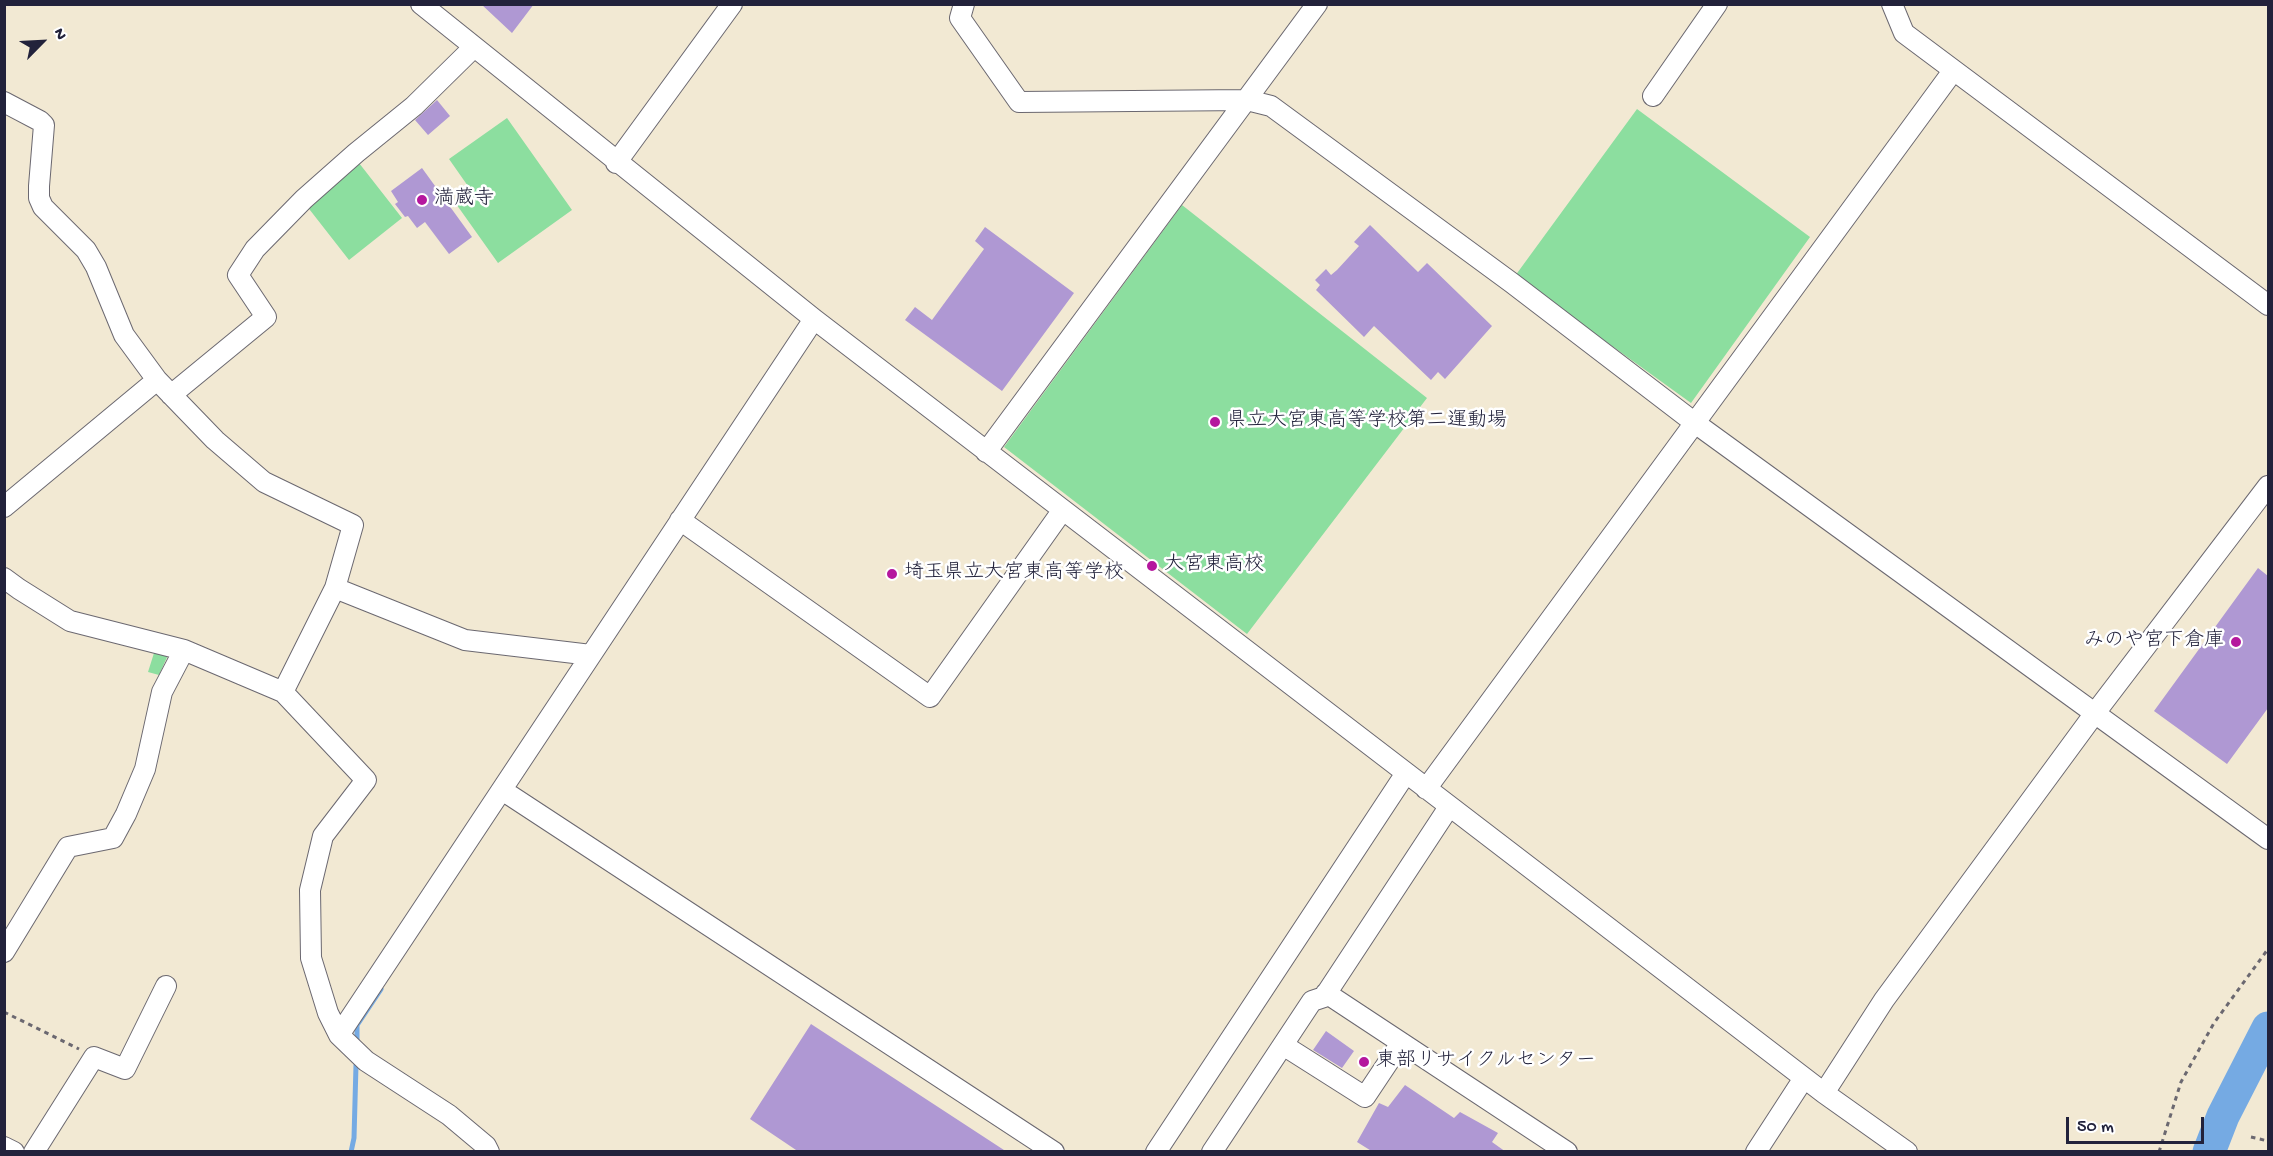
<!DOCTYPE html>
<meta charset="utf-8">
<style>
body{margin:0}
#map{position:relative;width:2273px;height:1156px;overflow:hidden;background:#f2e9d3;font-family:"Gochi Hand",sans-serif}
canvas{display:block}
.frame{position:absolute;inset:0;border:6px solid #22223b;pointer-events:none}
.north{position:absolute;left:12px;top:12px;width:60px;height:60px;-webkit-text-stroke:4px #fff;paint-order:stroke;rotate:66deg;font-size:16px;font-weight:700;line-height:24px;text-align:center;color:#22223b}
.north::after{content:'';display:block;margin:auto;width:21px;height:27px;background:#22223b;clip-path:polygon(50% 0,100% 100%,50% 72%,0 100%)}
.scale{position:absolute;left:2066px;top:1117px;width:138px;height:27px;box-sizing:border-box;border:3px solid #22223b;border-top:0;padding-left:8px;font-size:18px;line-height:21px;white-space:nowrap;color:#22223b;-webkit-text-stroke:4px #fff;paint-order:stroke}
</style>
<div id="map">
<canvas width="2273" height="1156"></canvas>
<div class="frame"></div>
<div class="north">N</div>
<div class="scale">50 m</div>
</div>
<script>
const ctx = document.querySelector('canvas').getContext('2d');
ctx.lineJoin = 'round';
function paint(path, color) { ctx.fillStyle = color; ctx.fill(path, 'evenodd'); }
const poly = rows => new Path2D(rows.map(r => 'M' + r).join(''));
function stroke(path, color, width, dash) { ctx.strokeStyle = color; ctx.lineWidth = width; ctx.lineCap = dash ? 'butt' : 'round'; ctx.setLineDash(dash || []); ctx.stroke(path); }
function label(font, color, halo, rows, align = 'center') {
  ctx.font = font + ' "Gochi Hand","Klee One",sans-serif'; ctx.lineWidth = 5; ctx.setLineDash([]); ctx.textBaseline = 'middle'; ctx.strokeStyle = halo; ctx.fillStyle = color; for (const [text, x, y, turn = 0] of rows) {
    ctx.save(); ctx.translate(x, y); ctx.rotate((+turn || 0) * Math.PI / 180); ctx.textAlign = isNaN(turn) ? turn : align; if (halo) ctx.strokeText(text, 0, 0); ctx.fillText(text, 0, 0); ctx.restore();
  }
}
const green = poly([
 [1637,109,1810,237,1691,403,1515,276],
 [507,118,572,210,498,263,454,201,470,189,449,159],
 [359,163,402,218,349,260,306,205],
 [1182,205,1427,398,1247,634,1004,447],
 [154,653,168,655,159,675,148,672]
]);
const stream = poly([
 [357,1045,357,1025,381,989],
 [351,1152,354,1138,356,1065]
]);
const river = poly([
 [2209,1152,2223,1116,2268,1028]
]);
const building = poly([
 [481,4,534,4,512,33],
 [437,100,450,116,428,135,415,120],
 [422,168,472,237,449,254,425,222,417,228,408,216,405,217,395,204,398,202,391,191],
 [1370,225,1418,272,1427,263,1492,326,1445,379,1438,372,1431,380,1374,326,1364,337,1316,290,1320,285,1315,280,1326,269,1331,275,1337,270,1359,246,1354,242],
 [985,227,1074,293,1002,391,905,320,915,307,932,320,984,249,975,241],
 [2258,568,2268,576,2268,708,2227,764,2154,711],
 [811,1024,1007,1152,799,1152,750,1119],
 [1326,1031,1354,1051,1342,1068,1313,1050],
 [1405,1085,1454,1118,1460,1112,1498,1133,1492,1142,1506,1152,1373,1152,1357,1142,1379,1103,1388,1107]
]);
const path = poly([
 [4,1012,79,1049],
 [2251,1137,2268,1141],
 [2159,1152,2181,1082,2214,1023,2268,949]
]);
const minor = poly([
 [421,4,814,319,1824,1093,1907,1152],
 [964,4,960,18,1019,102,1247,100,1271,106,1512,283,1695,423,2268,839],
 [1892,4,1904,33,2268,305],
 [1653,96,1717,4],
 [4,102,40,121,44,125,39,186,39,198,43,207,86,250,96,267,124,335,157,380,215,440,264,482,353,525,335,588,283,692],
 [616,163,732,4],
 [171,395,266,317,238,275,255,249,304,199,356,153,414,106,474,47],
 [986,452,1317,4],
 [4,507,157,380],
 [680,520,930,697,1062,511],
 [4,578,19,589,70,621,184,650,283,692,366,780,323,836,310,890,311,958,328,1013,339,1035,366,1061,449,1115,486,1146,489,1152],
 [335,588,465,640,591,655],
 [1426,789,1953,71],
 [502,790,1054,1152],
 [4,952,68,847,113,838,126,814,145,769,162,692,184,650],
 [1326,993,1567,1152],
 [339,1035,814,319],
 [1283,1045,1365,1097,1401,1043],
 [1824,1093,1884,1000,2095,713,2268,486],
 [4,1147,14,1152],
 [34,1152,94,1057,125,1069,166,986],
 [1156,1152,1406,773],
 [1212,1152,1312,1001,1324,997,1449,807],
 [1756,1152,1804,1078]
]);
const markers = [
 [422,200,6,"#b5179e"],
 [1215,422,6,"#b5179e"],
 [1152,566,6,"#b5179e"],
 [892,574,6,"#b5179e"],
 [2236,642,6,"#b5179e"],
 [1364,1062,6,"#b5179e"]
];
const poiNames = [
 ["満蔵寺",434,200],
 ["県立大宮東高等学校第二運動場",1227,422],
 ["大宮東高校",1164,566],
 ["埼玉県立大宮東高等学校",904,574],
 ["みのや宮下倉庫",2224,642,"right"],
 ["東部リサイクルセンター",1376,1062]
];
paint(green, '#8cde9f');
stroke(stream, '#75aae3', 5);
stroke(river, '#75aae3', 33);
paint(building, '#af98d3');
stroke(minor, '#6b6870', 22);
stroke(path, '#6b6870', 3, [4.5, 4.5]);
stroke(minor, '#fff', 20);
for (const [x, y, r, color] of markers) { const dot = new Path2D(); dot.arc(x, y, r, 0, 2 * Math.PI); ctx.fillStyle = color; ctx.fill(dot); stroke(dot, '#fff', 2); }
label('20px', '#22223b', '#fff', poiNames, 'left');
</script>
